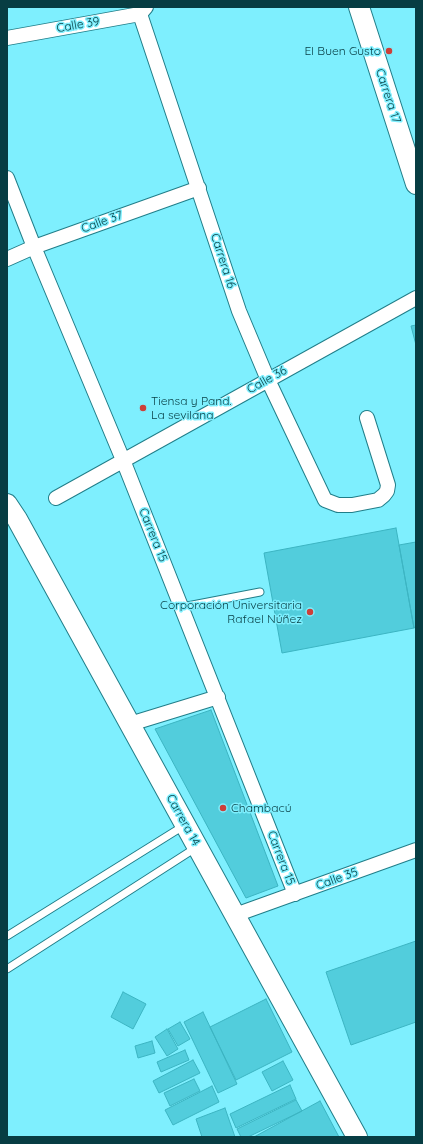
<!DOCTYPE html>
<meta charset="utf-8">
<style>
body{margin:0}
#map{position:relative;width:423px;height:1144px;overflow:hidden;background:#7eeffe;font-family:Quicksand,sans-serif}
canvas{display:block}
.frame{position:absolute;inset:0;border:8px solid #073d43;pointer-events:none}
</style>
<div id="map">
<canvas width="423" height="1144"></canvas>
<div class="frame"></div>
</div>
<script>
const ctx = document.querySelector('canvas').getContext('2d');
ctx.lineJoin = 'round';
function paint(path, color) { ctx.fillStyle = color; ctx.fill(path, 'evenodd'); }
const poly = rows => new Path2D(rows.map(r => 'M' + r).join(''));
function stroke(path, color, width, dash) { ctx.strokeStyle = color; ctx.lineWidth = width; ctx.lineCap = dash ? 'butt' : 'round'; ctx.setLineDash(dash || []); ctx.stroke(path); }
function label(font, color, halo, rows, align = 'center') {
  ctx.font = font + ' Quicksand,sans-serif'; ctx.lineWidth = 3; ctx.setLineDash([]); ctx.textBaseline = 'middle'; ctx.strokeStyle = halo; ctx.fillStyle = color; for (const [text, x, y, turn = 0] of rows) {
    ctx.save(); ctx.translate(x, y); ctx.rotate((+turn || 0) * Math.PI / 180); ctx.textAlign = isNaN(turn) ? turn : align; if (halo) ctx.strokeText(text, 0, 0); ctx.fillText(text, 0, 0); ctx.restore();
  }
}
const building = poly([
 [416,325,416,345,411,326,416,325],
 [396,528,414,628,282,653,264,553,396,528],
 [416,542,416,627,414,628,399,545,416,542],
 [211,710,278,886,246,898,155,729,211,710],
 [416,941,416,1022,351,1045,326,972,416,941],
 [123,992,146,1004,133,1029,111,1017,123,992],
 [266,999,292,1052,236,1080,210,1027,266,999],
 [203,1012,237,1084,218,1093,184,1022,203,1012],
 [180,1022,190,1039,178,1046,168,1029,180,1022],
 [167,1029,178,1049,167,1056,155,1037,167,1029],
 [152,1041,155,1053,138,1058,135,1046,152,1041],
 [185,1050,189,1060,161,1072,157,1062,185,1050],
 [193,1060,200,1073,159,1093,153,1081,193,1060],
 [283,1061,293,1080,272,1091,262,1072,283,1061],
 [194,1079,200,1091,170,1106,164,1093,194,1079],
 [290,1085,296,1099,236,1128,230,1114,290,1085],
 [212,1086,219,1102,173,1125,165,1110,212,1086],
 [296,1100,302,1111,248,1137,241,1137,237,1129,296,1100],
 [320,1101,339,1137,254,1137,320,1101],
 [225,1108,235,1137,202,1137,196,1119,225,1108]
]);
const lane = poly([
 [182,607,260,592],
 [7,936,185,825],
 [7,969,197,847]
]);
const street = poly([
 [140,14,239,311,268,380,325,500,338,505,352,505,378,500,384,495,387,491,388,485,367,418],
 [7,38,140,14,146,7],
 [7,178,34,247,123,460,295,894],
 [7,259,34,247,199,188],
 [56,498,416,298],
 [130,724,218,697],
 [235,915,416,850]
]);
const secondary = poly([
 [359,7,416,184],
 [7,504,17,519,357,1137]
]);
const markers = [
 [389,51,4,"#cd3f39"],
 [143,408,4,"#cd3f39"],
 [310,612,4,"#cd3f39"],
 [223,808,4,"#cd3f39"]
];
const streetNames = [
 ["Calle 39",78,25,-10],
 ["Carrera 17",388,96,72],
 ["Calle 37",102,222,-20],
 ["Carrera 16",223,261,72],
 ["Calle 36",267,380,-29],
 ["Carrera 15",153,535,68],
 ["Carrera 14",183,820,61],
 ["Carrera 15",281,858,69],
 ["Calle 35",337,879,-20]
];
const poiNames = [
 ["El Buen Gusto",381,51],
 ["Tiensa y Pand.",151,401,"left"],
 ["La sevilana",151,415,"left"],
 ["Corporación Universitaria",302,605],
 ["Rafael Núñez",302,619],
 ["Chambacú",231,808,"left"]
];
paint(building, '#52cddc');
stroke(building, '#3cb4c2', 1);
stroke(lane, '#217e89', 9);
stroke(street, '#217e89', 16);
stroke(secondary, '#217e89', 22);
stroke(lane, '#fff', 7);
stroke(street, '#fff', 14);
stroke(secondary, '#fff', 20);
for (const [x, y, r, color] of markers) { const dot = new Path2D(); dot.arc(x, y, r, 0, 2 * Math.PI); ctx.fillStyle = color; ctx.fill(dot); stroke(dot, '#7eeffe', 1.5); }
label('12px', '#073d43', '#7eeffe', streetNames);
label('12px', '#073d43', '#7eeffe', poiNames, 'right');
</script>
